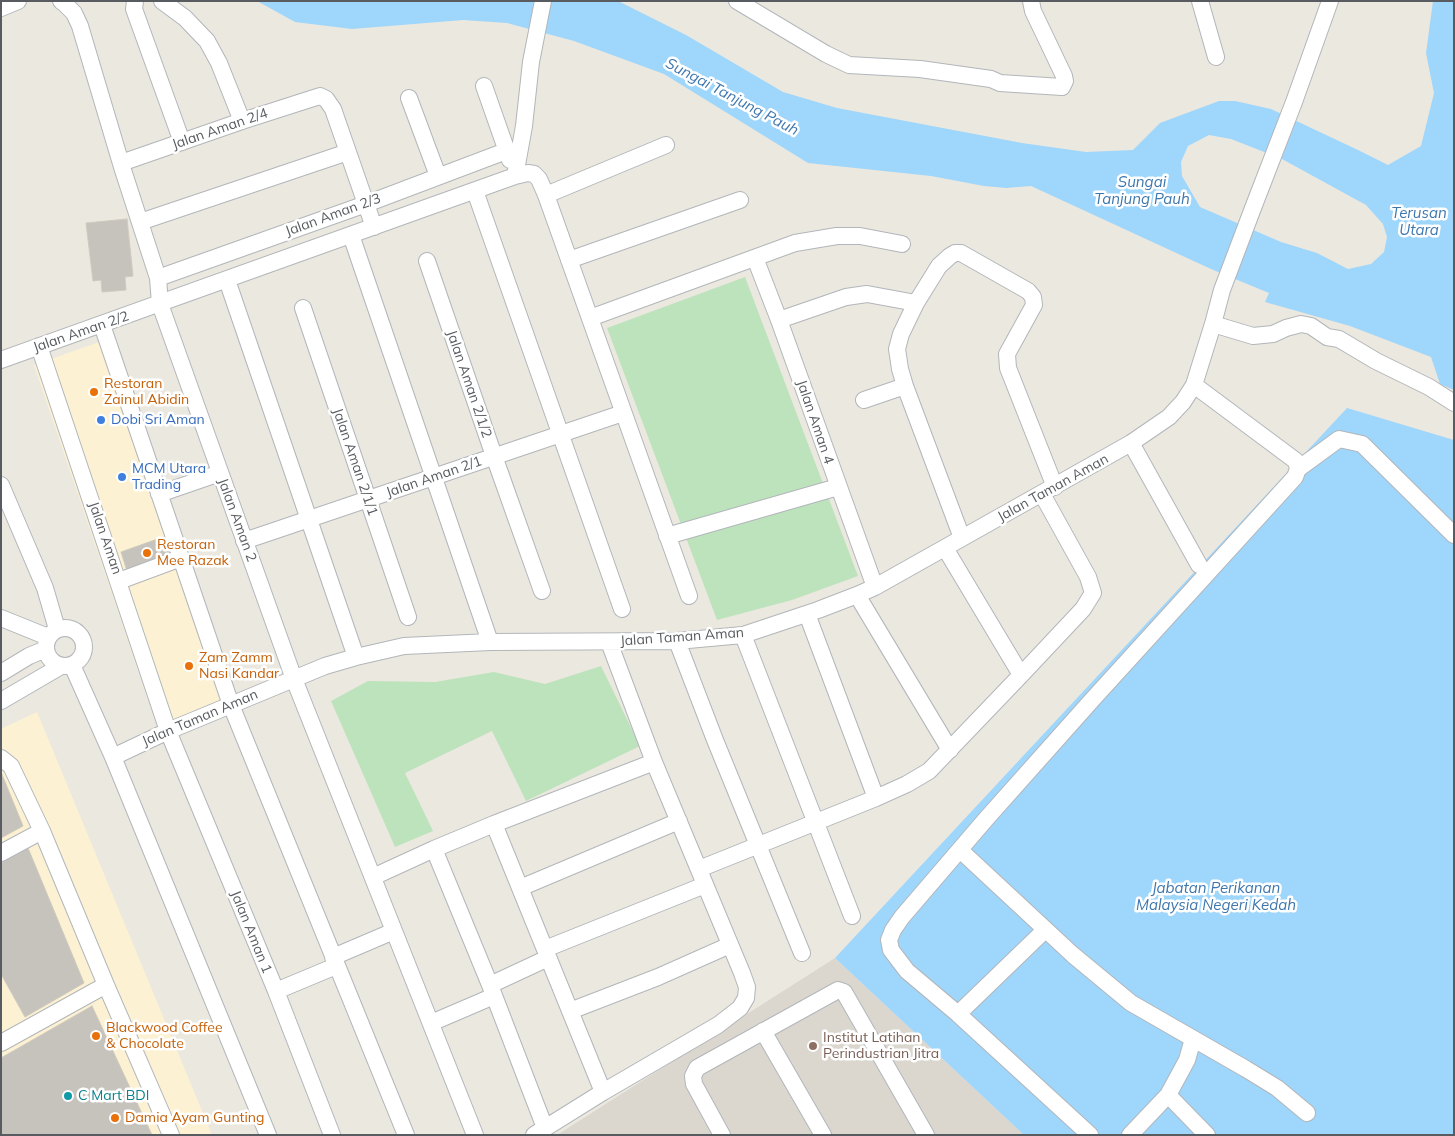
<!DOCTYPE html>
<style>
body{margin:0}
#map{position:relative;width:1455px;height:1136px;overflow:hidden;background:#ebe8df;font-family:Mulish,sans-serif}
canvas{display:block}
.frame{position:absolute;inset:0;border:2px solid #585c60;pointer-events:none}
</style>
<div id="map">
<canvas width="1455" height="1136"></canvas>
<div class="frame"></div>
</div>
<script>
const ctx = document.querySelector('canvas').getContext('2d');
ctx.lineJoin = 'round';
function paint(path, color) { ctx.fillStyle = color; ctx.fill(path, 'evenodd'); }
const poly = rows => new Path2D(rows.map(r => 'M' + r).join(''));
function stroke(path, color, width, dash) { ctx.strokeStyle = color; ctx.lineWidth = width; ctx.lineCap = dash ? 'butt' : 'round'; ctx.setLineDash(dash || []); ctx.stroke(path); }
function label(font, color, halo, rows, align = 'center') {
  ctx.font = font + ' Mulish,sans-serif'; ctx.lineWidth = 5; ctx.setLineDash([]); ctx.textBaseline = 'middle'; ctx.strokeStyle = halo; ctx.fillStyle = color; for (const [text, x, y, turn = 0] of rows) {
    ctx.save(); ctx.translate(x, y); ctx.rotate((+turn || 0) * Math.PI / 180); ctx.textAlign = isNaN(turn) ? turn : align; if (halo) ctx.strokeText(text, 0, 0); ctx.fillText(text, 0, 0); ctx.restore();
  }
}
const commercial = poly([
 [105,340,229,705,158,729,34,365],
 [37,712,212,1135,1,1135,1,729]
]);
const education = poly([
 [835,958,1024,1135,557,1135]
]);
const green = poly([
 [745,277,858,576,792,600,717,620,607,328],
 [601,666,640,746,526,801,492,731,405,773,433,831,395,847,331,701,368,681,435,682,494,672,545,684]
]);
const water = poly([
 [257,1,618,1,686,35,783,92,837,108,1022,143,1086,152,1133,150,1160,123,1219,101,1235,101,1271,109,1360,151,1388,165,1421,146,1434,93,1426,53,1433,1,1454,1,1454,390,1440,384,1431,357,1350,326,1265,302,1269,293,1211,269,1031,186,1006,188,984,186,931,176,808,163,664,74,574,41,507,23,463,20,352,29,295,22],
 [1209,135,1231,139,1282,159,1366,205,1383,224,1387,237,1384,252,1371,264,1348,269,1317,253,1281,242,1200,207,1182,176,1181,162,1188,146],
 [1347,408,1454,440,1454,1135,1024,1135,835,958]
]);
const building = poly([
 [127,219,133,276,125,277,126,290,102,292,101,280,93,281,86,223,127,219],
 [166,536,173,555,127,571,121,552,166,536],
 [1,772,23,826,1,838,1,772],
 [28,848,84,983,25,1017,1,974,1,863,28,848],
 [92,1006,152,1135,1,1135,1,1058,92,1006]
]);
const minor = poly([
 [61,1,64,3,74,13,80,26,122,167,158,278,160,304,294,679,475,1135],
 [135,1,134,9,182,142],
 [162,1,185,18,207,41,219,63,242,121],
 [737,1,826,54,849,65,920,69,991,79,1000,83,1062,87,1065,81,1064,76,1033,11,1031,1],
 [1200,1,1216,57],
 [1,8,18,1],
 [484,86,510,160],
 [409,98,438,176],
 [121,163,242,121,320,96,326,99,333,109,374,227],
 [515,176,524,126,531,62,543,1],
 [475,191,622,609],
 [546,195,666,145],
 [140,222,348,152],
 [351,235,490,642],
 [755,258,779,320,875,587],
 [569,260,740,200],
 [427,261,494,456,542,591],
 [158,278,366,204,506,151],
 [227,280,356,657],
 [303,308,408,617],
 [590,318,795,243,837,236,860,236,902,244],
 [779,320,846,297,867,294,916,303],
 [1213,324,1253,336,1273,334,1286,328,1301,324,1311,326,1327,337,1339,339,1376,361,1429,387,1454,403],
 [102,325,231,705,406,1135],
 [39,346,168,731,276,991,332,1135],
 [1,360,515,176,528,173,534,174,539,179,546,195,689,596],
 [1194,385,1296,461,1298,469],
 [864,400,905,386],
 [1131,443,1199,565],
 [1,485,45,588,57,629],
 [159,494,220,473],
 [667,536,838,487],
 [962,538,905,386,900,369,897,349,901,334,916,303,939,266,950,256,955,253,961,253,1028,291,1033,297,1034,305,1007,354,1008,368,1055,487],
 [244,541,623,413],
 [945,548,1021,675],
 [119,581,181,558],
 [857,595,950,750],
 [807,614,876,798],
 [1,618,48,637],
 '46 647a19 19 0 1 1 38 0a19 19 0 1 1-38 0Z',
 [743,635,852,916],
 [677,641,715,740,802,953],
 [72,665,113,757,268,1135],
 [1,673,29,656,46,649],
 [1,701,61,666],
 [113,757,168,731,325,666,356,657,404,646,490,642,677,641,743,635,818,610,857,595,875,587,1131,443,1169,417,1183,402,1194,385,1213,324,1222,290,1253,208,1294,102,1330,1],
 [1,758,11,766,42,831,106,985,171,1135],
 [494,824,603,1092],
 [434,849,490,985,545,1128],
 [960,850,1073,955,1131,1003,1246,1069,1277,1088,1307,1113],
 [1,853,42,831],
 [699,869,876,798,907,784,929,771,1021,675,1083,609,1093,593,1088,577,1042,494],
 [373,877,434,849,494,824,654,762],
 [520,888,679,821],
 [545,949,705,885],
 [333,957,394,931],
 [490,985,548,958],
 [276,991,336,966],
 [570,1011,658,977,730,945],
 [958,1014,1045,930],
 [431,1023,494,996],
 [763,1031,823,1135],
 [1,1043,106,985],
 [1168,1095,1207,1135],
 [534,1135,603,1092,718,1025,740,1008,746,998,747,987,742,973,654,762,609,642],
 [722,1135,694,1084,693,1076,697,1068,838,990,844,992,926,1135],
 [1090,1135,958,1014,907,971,891,950,889,940,893,930,902,917,986,819,1092,700,1295,477,1298,469,1339,439,1362,444,1454,535],
 [1130,1135,1168,1095,1187,1060,1193,1039]
]);
const markers = [
 [94,392,5,"#e8710a"],
 [101,420,5,"#3f7fe0"],
 [122,477,5,"#3f7fe0"],
 [147,553,5,"#e8710a"],
 [189,666,5,"#e8710a"],
 [96,1036,5,"#e8710a"],
 [813,1046,5,"#8d6e63"],
 [68,1096,5,"#0f9aa8"],
 [115,1118,5,"#e8710a"]
];
const streetNames = [
 ["Jalan Aman 2/4",220,129,-19],
 ["Jalan Aman 2/3",333,215,-20],
 ["Jalan Aman 2/2",81,332,-19],
 ["Jalan Aman 2/1/2",469,384,71],
 ["Jalan Aman 4",815,422,71],
 ["Jalan Aman 2/1/1",355,462,71],
 ["Jalan Aman 2/1",434,477,-19],
 ["Jalan Taman Aman",1053,488,-29],
 ["Jalan Aman 2",237,520,70],
 ["Jalan Aman",105,538,71],
 ["Jalan Taman Aman",682,637,-4],
 ["Jalan Taman Aman",200,718,-23],
 ["Jalan Aman 1",251,932,68]
];
const foodNames = [
 ["Restoran",104,384],
 ["Zainul Abidin",104,400],
 ["Restoran",157,545],
 ["Mee Razak",157,561],
 ["Zam Zamm",199,658],
 ["Nasi Kandar",199,674],
 ["Blackwood Coffee",106,1028],
 ["& Chocolate",106,1044],
 ["Damia Ayam Gunting",125,1118]
];
const shopNames = [
 ["Dobi Sri Aman",111,420],
 ["MCM Utara",132,469],
 ["Trading",132,485]
];
const educationNames = [
 ["Institut Latihan",823,1038],
 ["Perindustrian Jitra",823,1054]
];
const cultureNames = [
 ["C Mart BDI",78,1096]
];
const waterNames = [
 ["Sungai Tanjung Pauh",732,97,28],
 ["Sungai",1142,182],
 ["Tanjung Pauh",1142,199],
 ["Terusan",1419,213],
 ["Utara",1419,230],
 ["Jabatan Perikanan",1216,888],
 ["Malaysia Negeri Kedah",1216,905]
];
paint(commercial, '#fcf2d3');
paint(education, '#dbd7ce');
paint(green, '#bde3bc');
paint(water, '#9fd6fc');
paint(building, '#c6c3bd');
stroke(building, '#cfcabe', 1);
stroke(minor, '#b2b6ba', 18);
stroke(minor, '#fff', 16);
for (const [x, y, r, color] of markers) { const dot = new Path2D(); dot.arc(x, y, r, 0, 2 * Math.PI); ctx.fillStyle = color; ctx.fill(dot); stroke(dot, '#fff', 2); }
label('14px', '#585c60', '#fff', streetNames);
label('14px', '#c56008', '#fff', foodNames, 'left');
label('14px', '#366cbe', '#fff', shopNames, 'left');
label('14px', '#785e54', '#fff', educationNames, 'left');
label('14px', '#0d838f', '#fff', cultureNames, 'left');
label('italic 15px', '#3e77ad', '#fff', waterNames);
</script>
